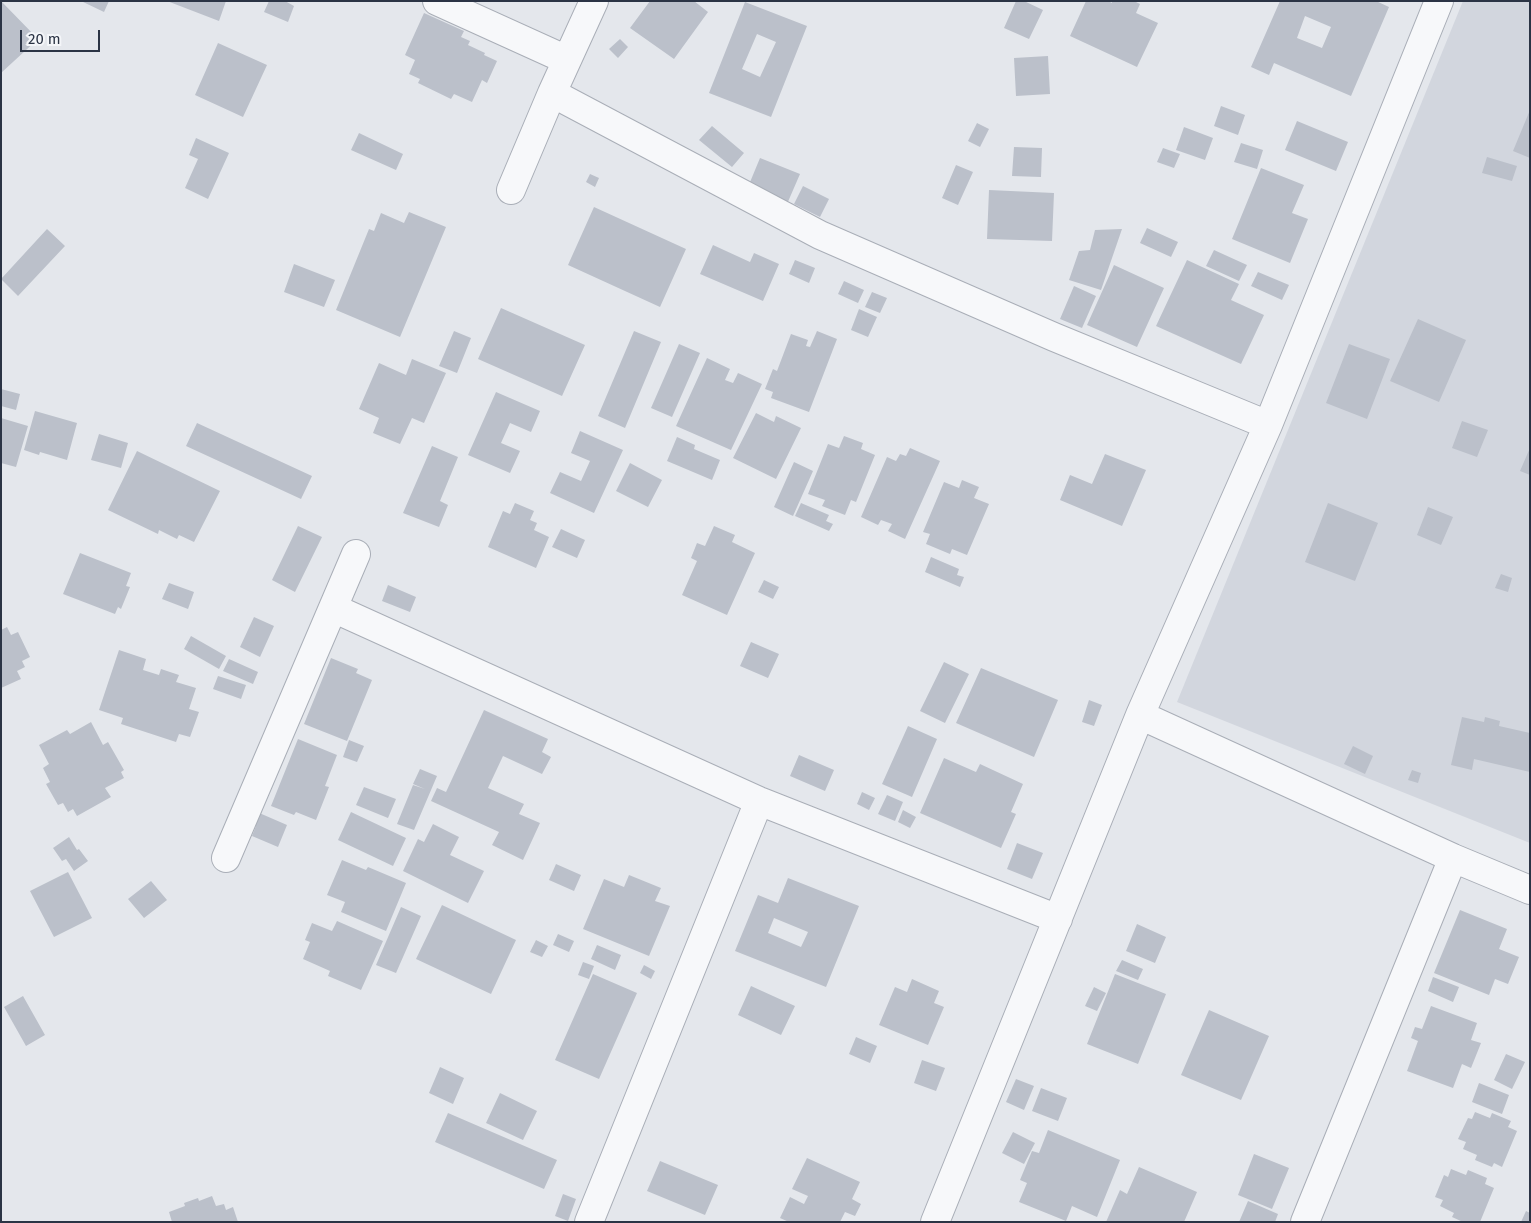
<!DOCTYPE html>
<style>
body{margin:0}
#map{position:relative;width:1531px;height:1223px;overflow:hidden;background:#e4e7ec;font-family:"Fira Sans",sans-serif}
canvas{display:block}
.frame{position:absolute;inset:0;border:2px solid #2b3445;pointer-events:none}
.scale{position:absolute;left:20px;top:30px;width:80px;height:22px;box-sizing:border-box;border:2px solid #2b3445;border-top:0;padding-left:6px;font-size:15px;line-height:18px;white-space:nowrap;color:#2b3445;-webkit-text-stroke:4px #f4f6f9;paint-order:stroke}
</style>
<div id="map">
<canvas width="1531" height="1223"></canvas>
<div class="frame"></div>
<div class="scale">20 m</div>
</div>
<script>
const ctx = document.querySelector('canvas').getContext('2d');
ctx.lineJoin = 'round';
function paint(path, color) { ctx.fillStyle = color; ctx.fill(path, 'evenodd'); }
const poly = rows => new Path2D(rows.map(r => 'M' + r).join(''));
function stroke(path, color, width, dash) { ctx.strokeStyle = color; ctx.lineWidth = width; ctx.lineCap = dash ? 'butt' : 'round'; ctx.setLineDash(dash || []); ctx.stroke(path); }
const built = poly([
 [1463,1,1530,1,1530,843,1177,702]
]);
const building = poly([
 [1,1,38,39,1,73],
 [81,1,109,1,104,12],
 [167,1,226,1,219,21],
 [269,1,285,1,294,6,288,22,264,12],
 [650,1,694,1,708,12,674,59,630,28],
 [1016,1,1024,1,1043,10,1029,39,1004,28],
 [1086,1,1108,1,1112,3,1112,1,1134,1,1140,4,1136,13,1158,23,1137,67,1070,36],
 [1280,1,1376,1,1389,7,1351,96,1274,63,1269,75,1251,67],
 [1305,16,1331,27,1322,48,1297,38],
 [745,2,807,26,771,117,709,93],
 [757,34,776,42,760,77,742,69],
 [424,13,464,31,461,37,470,41,468,45,485,53,484,55,497,61,487,83,482,80,472,102,454,94,451,99,418,83,420,79,409,74,415,60,405,55],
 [620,39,628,47,618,58,609,49],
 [218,43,267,65,243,117,195,95],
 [1048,56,1050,94,1016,96,1014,58],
 [1221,106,1245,115,1238,135,1214,126],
 [1530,110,1530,158,1513,151],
 [1297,121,1348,142,1336,171,1285,150],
 [977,123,989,129,980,147,968,141],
 [712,126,744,153,732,167,699,140],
 [1184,127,1213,138,1205,160,1176,150],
 [359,133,403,154,396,170,351,150],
 [196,138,229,153,208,199,185,188,198,159,189,155],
 [1241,143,1263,150,1257,169,1234,162],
 [1014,147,1042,148,1041,177,1012,176],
 [1163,148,1180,154,1174,168,1157,162],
 [1487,157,1517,166,1512,181,1482,173],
 [760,158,800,174,787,204,748,187],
 [956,165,973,172,958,205,942,198],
 [1261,168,1304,185,1292,213,1308,219,1290,263,1232,239],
 [590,174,599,178,595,187,586,182],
 [803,186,829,199,820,217,794,204],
 [989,190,1054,193,1052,241,987,239],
 [594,207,686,249,660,307,568,265],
 [409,212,446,227,400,337,336,310,369,229,374,231,381,213,404,223],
 [1147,228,1178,242,1171,257,1140,243],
 [47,229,65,246,18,296,1,279],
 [1122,229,1101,290,1069,280,1079,251,1090,250,1095,230],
 [713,245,750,262,754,253,779,264,763,301,700,274],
 [1214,250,1247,265,1239,281,1206,266],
 [795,260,815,268,809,283,789,274],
 [1187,260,1239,284,1231,300,1264,315,1241,364,1156,326],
 [294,264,335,280,324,307,284,292],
 [1114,265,1164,288,1137,347,1087,325],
 [1258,272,1289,285,1282,300,1251,286],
 [844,281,864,290,858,303,838,294],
 [1074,286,1096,296,1082,328,1060,319],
 [872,292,887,298,880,313,865,307],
 [501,308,585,345,562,396,478,359],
 [859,309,877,317,868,337,851,330],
 [1418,319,1466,340,1439,402,1390,381],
 [454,331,471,338,457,373,439,366],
 [634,331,661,342,625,428,598,416],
 [817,331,837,339,809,412,771,398,773,392,765,389,773,369,777,371,791,334,808,340,806,346,810,347],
 [679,344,700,353,672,417,651,408],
 [1349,344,1390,359,1367,419,1326,403],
 [707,358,730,369,725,380,733,383,738,373,762,384,731,450,676,426],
 [412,359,446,373,424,423,412,418,400,444,373,433,379,418,359,409,379,363,406,375],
 [1,389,20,394,16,410,1,406],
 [496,392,540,411,531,432,510,423,501,443,520,451,510,473,468,455],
 [35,411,77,423,67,460,40,452,39,455,24,450],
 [756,413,774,422,776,416,801,428,776,479,733,458],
 [1,418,28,426,16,467,1,463],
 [1462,421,1488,430,1477,457,1452,448],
 [197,423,312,476,301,499,186,446],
 [580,431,623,450,594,513,550,493,560,472,581,481,590,461,571,453],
 [99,434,128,443,121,468,91,460],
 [844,436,863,443,861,449,875,455,856,502,851,500,845,515,822,506,825,500,808,494,828,444,839,448],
 [677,437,695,445,694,449,720,460,712,480,667,461],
 [432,446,458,457,440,501,448,505,439,527,403,513],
 [910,448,940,461,905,539,888,531,892,524,881,520,878,525,861,517,887,457,896,461,900,454,906,456],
 [1530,448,1530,475,1520,471],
 [137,451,220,491,194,542,179,535,177,539,159,530,158,534,108,510],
 [1105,454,1146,470,1122,526,1060,500,1070,475,1092,484],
 [794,462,813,471,793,516,774,507],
 [630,463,662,480,648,507,616,491],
 [962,480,979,487,974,498,989,504,967,555,952,549,950,554,926,544,930,534,923,532,944,482,959,488],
 [515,503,534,511,530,520,537,523,534,530,549,537,536,568,488,547,503,511,510,514],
 [801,503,829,515,826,521,833,524,829,531,795,516],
 [1328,503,1378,523,1355,581,1305,562],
 [1428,507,1453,517,1441,545,1417,535],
 [298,526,322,537,295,592,272,580],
 [714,526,735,535,732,542,755,553,727,615,682,595,697,561,691,558,697,543,705,546],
 [561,529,585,540,577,558,552,547],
 [80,553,131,573,126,586,130,587,121,609,118,607,115,614,63,594],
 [931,557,959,569,957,575,964,577,960,587,925,572],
 [1501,574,1512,578,1508,592,1495,588],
 [764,580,779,587,773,599,758,592],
 [169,583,194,592,188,609,162,599],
 [388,585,416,597,410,612,382,601],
 [254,617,274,626,260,657,240,647],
 [7,627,11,635,18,632,30,657,22,661,25,667,17,671,21,679,1,688,1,630],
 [191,636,226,656,219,669,184,649],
 [751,642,779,654,768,678,740,666],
 [119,650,146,659,143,670,159,675,161,669,179,675,176,682,196,688,189,709,199,712,190,737,179,734,176,742,121,724,123,718,99,710],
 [331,658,358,669,356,673,372,680,347,741,304,724],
 [229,659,258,672,253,684,223,671],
 [944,662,969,674,945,723,920,711],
 [981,668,1058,700,1034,757,956,723],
 [218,676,246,685,241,699,213,689],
 [1089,700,1102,705,1094,726,1082,722],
 [484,710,548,739,542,752,551,757,542,774,503,756,488,788,524,804,519,814,540,823,523,860,492,845,499,832,431,801,437,788,446,792],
 [1462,717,1484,722,1485,717,1500,721,1499,726,1530,733,1530,772,1474,759,1472,770,1451,765],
 [91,722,103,745,108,742,124,770,121,772,124,778,105,788,111,797,77,816,73,809,68,812,63,803,58,805,46,784,50,782,43,768,49,764,39,745,67,730,70,734],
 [908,726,937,739,912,797,882,784],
 [298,739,337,755,325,786,329,787,316,820,296,812,294,815,271,806],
 [349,740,364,746,357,762,343,757],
 [1353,746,1373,756,1365,774,1344,764],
 [799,755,834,770,825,791,790,776],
 [944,758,976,772,980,764,1023,784,1011,812,1016,814,1001,848,920,813],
 [420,769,437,776,414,830,397,824,413,785,425,789,413,784],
 [1412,770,1421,773,1418,783,1408,780],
 [364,787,396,799,388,818,356,805],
 [862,792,875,798,869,810,857,804],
 [887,795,903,802,895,821,878,814],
 [903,810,916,817,910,828,898,822],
 [257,812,287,825,278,847,252,836,256,826,252,824],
 [351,812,406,838,393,866,338,840],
 [433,824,459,837,450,855,484,871,468,903,403,871,418,839,424,842],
 [69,837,77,850,79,849,88,861,74,871,66,859,62,861,53,848],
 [1017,843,1043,853,1032,879,1007,869],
 [342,860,366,870,368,867,406,883,386,931,341,912,345,902,327,895],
 [556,864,581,875,574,891,549,880],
 [68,872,92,918,54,937,30,891],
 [629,875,661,888,655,901,670,906,649,956,583,929,604,879,624,887],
 [788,878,859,906,826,987,735,951,758,895,778,903],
 [774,918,808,932,801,947,768,933],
 [151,881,167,900,144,918,128,899],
 [442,905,516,940,491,994,416,959],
 [401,907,421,916,396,973,376,965],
 [1460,910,1507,929,1499,949,1519,957,1508,984,1495,979,1489,995,1434,973],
 [337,921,383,941,361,990,328,976,330,971,303,959,310,942,305,940,312,923,332,931],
 [1137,924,1166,937,1155,963,1126,951],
 [558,934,574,941,569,952,553,945],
 [536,940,548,946,542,957,530,952],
 [597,945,621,955,615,970,591,959],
 [1122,960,1143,969,1138,980,1116,971],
 [583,962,594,966,589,979,578,975],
 [644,965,655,971,651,979,640,973],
 [593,974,637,993,599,1079,555,1060],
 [1115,974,1166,994,1138,1064,1087,1044],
 [1433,977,1459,987,1453,1002,1428,991],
 [912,979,939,991,934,1003,944,1007,928,1045,879,1025,895,987,907,992],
 [751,986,795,1006,781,1035,738,1015],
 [1094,987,1106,993,1097,1011,1085,1006],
 [23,996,45,1035,26,1046,4,1007],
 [1431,1006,1477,1023,1471,1040,1481,1043,1471,1068,1462,1064,1453,1088,1407,1071,1418,1041,1411,1038,1415,1027,1422,1029],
 [1209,1010,1269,1036,1241,1100,1181,1075],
 [856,1037,877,1046,870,1063,849,1054],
 [1506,1054,1525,1062,1512,1089,1494,1080],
 [922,1060,945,1068,936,1091,914,1083],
 [440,1067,464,1078,453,1104,429,1093],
 [1016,1079,1034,1086,1024,1110,1006,1102],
 [1479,1083,1509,1095,1502,1114,1472,1102],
 [1041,1088,1067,1098,1058,1121,1032,1111],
 [500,1093,537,1111,523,1140,486,1123],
 [1475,1112,1490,1118,1492,1113,1511,1121,1508,1127,1517,1131,1502,1167,1494,1163,1492,1167,1475,1160,1477,1155,1463,1149,1466,1142,1458,1139,1468,1118,1472,1119],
 [448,1113,557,1160,544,1189,435,1142],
 [1048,1130,1120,1160,1097,1217,1072,1206,1066,1221,1019,1202,1027,1183,1020,1180,1032,1151,1039,1153],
 [1013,1132,1035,1143,1024,1164,1002,1153],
 [1254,1154,1289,1168,1272,1209,1238,1195],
 [807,1158,860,1182,852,1199,861,1204,855,1216,845,1212,840,1222,789,1222,780,1218,790,1197,804,1204,808,1196,792,1189],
 [660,1161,718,1185,705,1215,647,1191],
 [1139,1167,1197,1192,1184,1222,1106,1222,1120,1190,1127,1194],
 [1451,1169,1466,1175,1468,1170,1487,1178,1485,1184,1494,1188,1480,1222,1471,1221,1463,1222,1452,1217,1454,1213,1440,1206,1443,1200,1435,1197,1444,1175,1448,1177],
 [563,1194,576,1199,568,1221,555,1216],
 [212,1196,216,1206,224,1204,226,1210,233,1207,238,1222,172,1222,169,1212,185,1206,184,1203,198,1198,199,1201],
 [1248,1201,1278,1214,1275,1222,1239,1222],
 [1526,1211,1530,1213,1530,1222,1521,1222]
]);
const minor = poly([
 [437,1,567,60],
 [552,93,820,235,1054,337,1268,425],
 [511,190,552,93,594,1],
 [333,608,759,801,1058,919],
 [1140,715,1453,858,1530,890],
 [226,858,356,554],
 [589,1222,759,801],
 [935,1222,1140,715,1268,425,1439,1],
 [1305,1222,1453,858]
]);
paint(built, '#d2d6de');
paint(building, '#bbc0ca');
stroke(minor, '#a9aeb7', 30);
stroke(minor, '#f7f8fa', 28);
</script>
